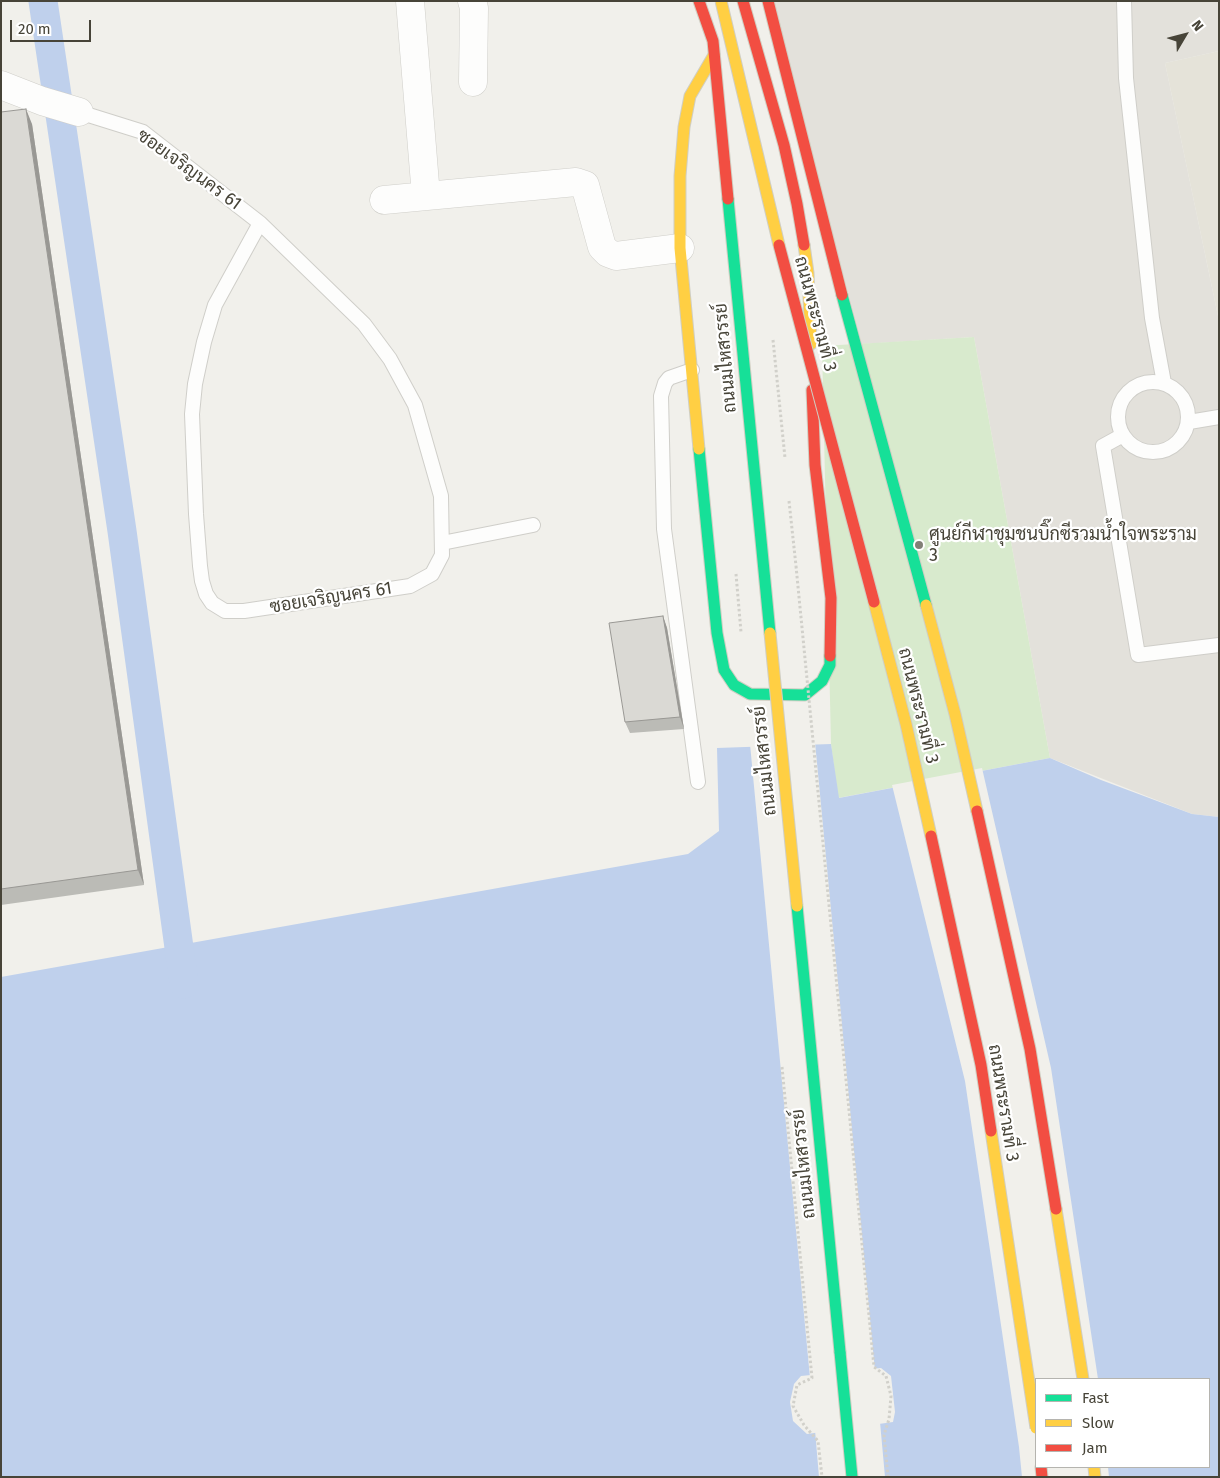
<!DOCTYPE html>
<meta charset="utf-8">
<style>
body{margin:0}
#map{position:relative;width:1220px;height:1478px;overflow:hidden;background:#f1f0eb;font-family:"Fira Sans",sans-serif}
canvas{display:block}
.frame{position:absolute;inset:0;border:2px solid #474438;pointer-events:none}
.legend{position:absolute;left:1035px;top:1378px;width:175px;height:90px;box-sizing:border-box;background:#fff;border:1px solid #b5b4af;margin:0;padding:6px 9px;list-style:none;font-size:15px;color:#474438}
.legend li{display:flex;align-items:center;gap:10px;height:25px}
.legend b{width:25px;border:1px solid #b5b4af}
.north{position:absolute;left:1160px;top:10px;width:50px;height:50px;-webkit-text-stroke:4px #fff;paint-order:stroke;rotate:53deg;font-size:14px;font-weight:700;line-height:20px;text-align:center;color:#474438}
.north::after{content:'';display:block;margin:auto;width:18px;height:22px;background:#474438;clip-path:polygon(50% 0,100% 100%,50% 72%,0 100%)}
.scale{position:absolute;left:10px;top:20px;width:81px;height:22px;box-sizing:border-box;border:2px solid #474438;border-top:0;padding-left:6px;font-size:15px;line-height:18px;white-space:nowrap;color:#474438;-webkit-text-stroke:4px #fff;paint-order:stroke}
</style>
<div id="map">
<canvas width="1220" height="1478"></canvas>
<div class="frame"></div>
<ul class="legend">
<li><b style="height:6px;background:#16e098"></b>Fast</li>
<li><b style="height:6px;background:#ffcf43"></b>Slow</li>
<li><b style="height:6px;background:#f24e42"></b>Jam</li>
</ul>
<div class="north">N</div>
<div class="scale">20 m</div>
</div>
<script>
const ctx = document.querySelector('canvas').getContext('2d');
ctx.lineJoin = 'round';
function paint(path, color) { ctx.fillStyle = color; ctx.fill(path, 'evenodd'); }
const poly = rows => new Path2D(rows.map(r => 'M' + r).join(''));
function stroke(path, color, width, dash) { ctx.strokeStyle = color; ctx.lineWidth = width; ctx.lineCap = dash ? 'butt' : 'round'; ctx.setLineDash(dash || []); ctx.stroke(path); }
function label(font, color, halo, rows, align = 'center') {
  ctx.font = font + ' "Fira Sans",Sarabun,sans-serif'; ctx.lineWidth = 4.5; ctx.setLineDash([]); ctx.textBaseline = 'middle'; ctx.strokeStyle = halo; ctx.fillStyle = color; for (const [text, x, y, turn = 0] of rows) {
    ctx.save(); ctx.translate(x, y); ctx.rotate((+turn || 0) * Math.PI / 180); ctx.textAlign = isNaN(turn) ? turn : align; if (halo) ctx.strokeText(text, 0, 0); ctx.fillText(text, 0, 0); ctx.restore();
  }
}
const residential = poly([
 [1219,51,1219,321,1165,63]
]);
const industrial = poly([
 [770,1,1219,1,1219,51,1165,63,1219,321,1219,817,1192,814,1050,758,974,337,862,344]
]);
const green = poly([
 [974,337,1050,758,838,798,831,744,822,346]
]);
const water = poly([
 [831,744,839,798,1050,758,1101,780,1192,814,1219,817,1219,1477,1,1477,1,977,688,854,719,831,717,748],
 [881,1368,891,1376,895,1412,893,1422,807,1434,793,1421,790,1402,794,1384,801,1376],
 [1036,1379,1209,1379,1209,1467,1036,1467]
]);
const pier = poly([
 [815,742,875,1371,810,1378,750,744],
 [982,768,1051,1068,1098,1379,1036,1379,1036,1467,1108,1467,1109,1477,1022,1477,1019,1447,965,1081,892,785],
 [880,1422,885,1477,819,1477,815,1430]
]);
const canal = poly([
 [43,1,122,531,184,984]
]);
const path = poly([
 [773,340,785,458],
 [789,501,796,566]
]);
const lane = poly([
 [1124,1,1126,78,1152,318,1164,383],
 [79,112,143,132,260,223,364,324,390,359,415,405,441,496,442,555,432,574,410,586,244,611,225,611,212,603,206,594,202,581,200,566,196,514,192,414,195,384,204,342,215,305,260,223],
 [692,370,669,378,665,383,661,396,664,529,698,782],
 '1118 417a35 35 0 1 1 70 0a35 35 0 1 1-70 0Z',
 [1189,422,1219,417],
 [1123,435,1103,446,1138,655,1219,645],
 [442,543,533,525]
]);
const street = poly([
 [410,1,426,196],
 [472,1,474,8,473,82],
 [1,85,42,101,79,112],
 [384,200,576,182,585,185,602,247,608,253,616,256,680,248]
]);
const fast = poly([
 [728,199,770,633],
 [842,295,926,605],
 [699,449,717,633,724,670,734,685,750,694,805,695,822,681,830,665,830,656],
 [840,1352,852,1477]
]);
const slow = poly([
 [804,245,808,273,811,344],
 [699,449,680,248,680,176,684,127,690,96,714,55],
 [926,605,955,714,977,811],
 [1056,1209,1083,1379],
 [1094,1467,1095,1477]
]);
const jam = poly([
 [699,1,713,41,728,199],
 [743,1,784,145,797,204,804,245],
 [768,1,842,295],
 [812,390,815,465,831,598,830,656],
 [977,811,1030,1049,1056,1209],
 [1041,1467,1042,1477]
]);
const pathBridge = poly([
 [796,566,874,1367,886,1376,891,1396,889,1419,884,1435,888,1477],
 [736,574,741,632],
 [782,1067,812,1378,797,1385,793,1406,804,1425,818,1441,822,1477]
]);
const fastBridge = poly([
 [797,906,840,1352]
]);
const slowBridge = poly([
 [721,1,779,245],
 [874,602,906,724,931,836],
 [770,633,797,906],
 [991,1131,1036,1428]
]);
const jamBridge = poly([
 [779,245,874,602],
 [931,836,981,1065,991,1131]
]);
const wall = poly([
 [1,112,32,124,144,885,1,905],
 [663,616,667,628,684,729,630,733,625,722]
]);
const shadedWall = poly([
 [26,109,32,124,144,885,138,870],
 [663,616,667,628,684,729,680,717]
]);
const building = poly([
 [26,109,138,870,1,889,1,112,26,109],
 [663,616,680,717,625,722,609,623,663,616]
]);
const markers = [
 [919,545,5,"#828077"]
];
const streetNames = [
 ["ซอยเจริญนคร 61",189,170,36],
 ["ถนนพระรามที่ 3",815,314,75],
 ["ถนนมไหสวรรย์",726,358,-95],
 ["ซอยเจริญนคร 61",331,598,-9],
 ["ถนนพระรามที่ 3",918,706,76],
 ["ถนนมไหสวรรย์",765,761,-96],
 ["ถนนพระรามที่ 3",1003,1103,81],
 ["ถนนมไหสวรรย์",804,1164,-96]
];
const poiNames = [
 ["ศูนย์กีฬาชุมชนบิ๊กซีรวมน้ำใจพระราม",929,535],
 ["3",929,556]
];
paint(residential, '#e5e3d9');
paint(industrial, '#e3e1db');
paint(green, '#d8eacd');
paint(water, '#bfd0ec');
paint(pier, '#f1f0eb');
stroke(canal, '#bfd0ec', 29);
stroke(lane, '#cfcec9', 16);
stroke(street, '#cfcec9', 29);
stroke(fast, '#d0cec2', 13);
stroke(slow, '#d0cec2', 13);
stroke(jam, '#d0cec2', 13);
stroke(path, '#d1d0ca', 3, [2.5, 2.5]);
stroke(lane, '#fdfdfc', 14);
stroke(street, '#fdfdfc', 28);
stroke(fast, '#16e098', 11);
stroke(slow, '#ffcf43', 11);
stroke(jam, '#f24e42', 11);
stroke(fastBridge, '#d0cec2', 13, []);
stroke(slowBridge, '#d0cec2', 13, []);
stroke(jamBridge, '#d0cec2', 13, []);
stroke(pathBridge, '#d1d0ca', 3, [2.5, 2.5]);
stroke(fastBridge, '#16e098', 11);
stroke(slowBridge, '#ffcf43', 11);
stroke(jamBridge, '#f24e42', 11);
paint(wall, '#bbbbb6');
paint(shadedWall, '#999894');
paint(building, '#dad9d4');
stroke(building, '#999894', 1);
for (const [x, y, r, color] of markers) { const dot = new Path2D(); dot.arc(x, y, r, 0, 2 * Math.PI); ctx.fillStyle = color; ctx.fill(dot); stroke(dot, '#fff', 2); }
label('18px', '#474438', '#fff', streetNames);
label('18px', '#474438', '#fff', poiNames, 'left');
</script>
